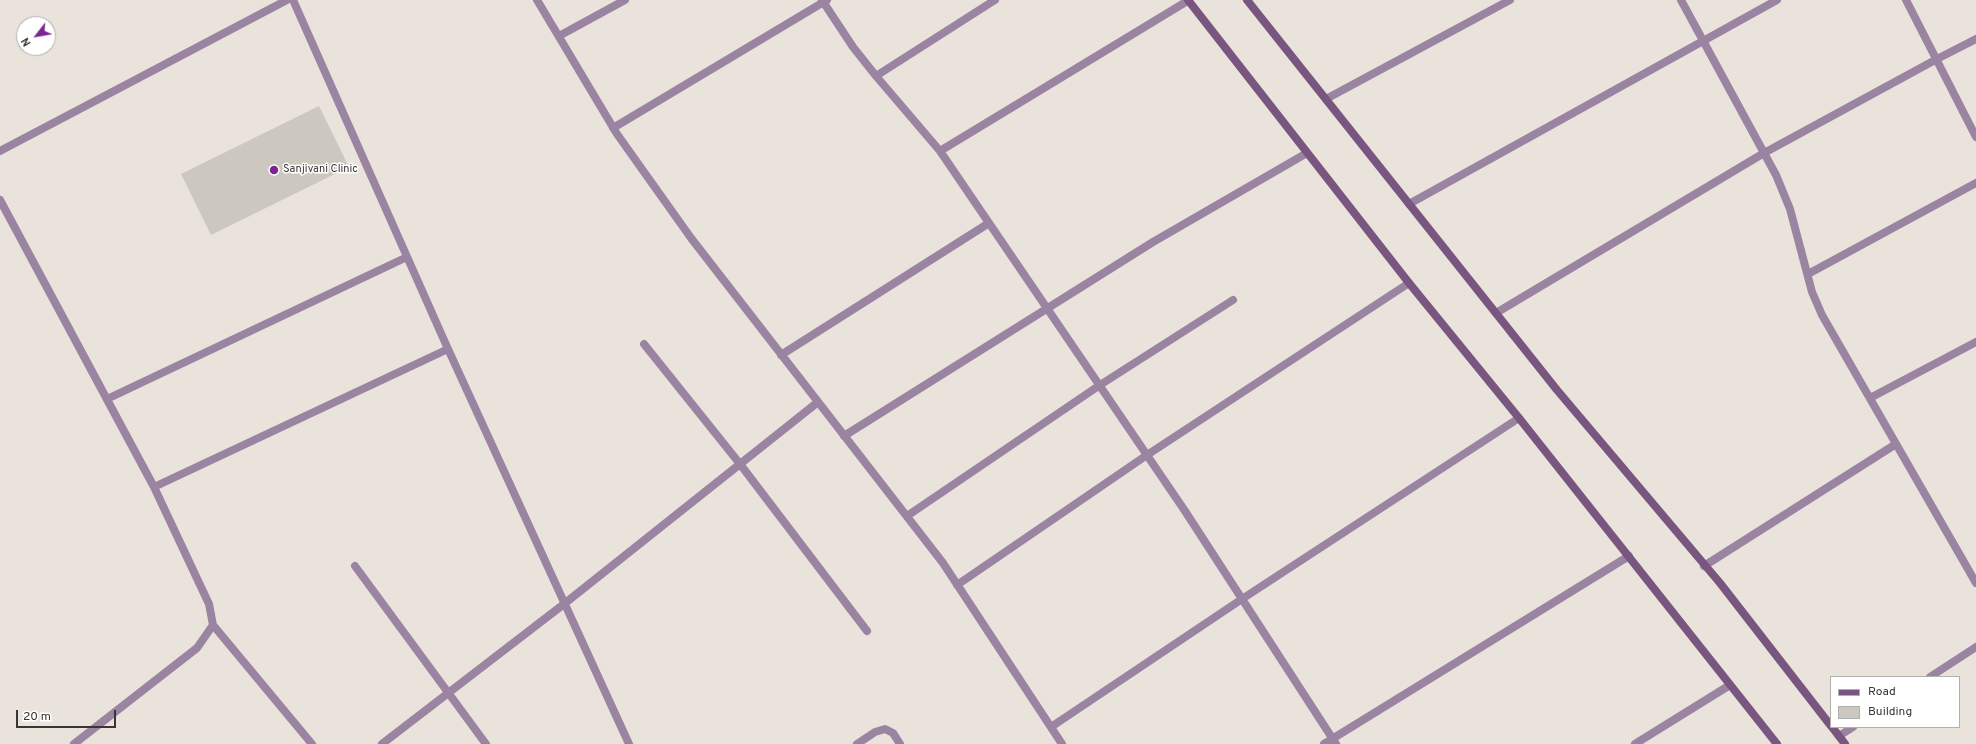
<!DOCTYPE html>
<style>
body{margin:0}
#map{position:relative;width:1976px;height:744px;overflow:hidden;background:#e9e3db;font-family:Overpass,sans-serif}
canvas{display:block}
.legend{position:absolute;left:1830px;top:676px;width:130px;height:52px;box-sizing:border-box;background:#fff;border:1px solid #afafad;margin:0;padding:5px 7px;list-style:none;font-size:12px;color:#383633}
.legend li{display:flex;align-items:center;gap:8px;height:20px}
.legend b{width:20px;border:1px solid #afafad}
.north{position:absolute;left:16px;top:16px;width:40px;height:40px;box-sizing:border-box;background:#fff;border:1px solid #afafad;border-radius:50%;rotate:239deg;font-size:11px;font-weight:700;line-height:16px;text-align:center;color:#383633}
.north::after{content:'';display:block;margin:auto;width:14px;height:18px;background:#7e2593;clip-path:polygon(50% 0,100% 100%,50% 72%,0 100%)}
.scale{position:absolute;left:16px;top:710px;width:100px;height:18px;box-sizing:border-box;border:2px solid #383633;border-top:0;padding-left:5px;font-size:12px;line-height:14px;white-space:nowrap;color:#383633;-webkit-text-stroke:3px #fff;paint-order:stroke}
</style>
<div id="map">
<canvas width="1976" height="744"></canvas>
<ul class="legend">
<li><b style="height:5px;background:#785680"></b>Road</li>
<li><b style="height:11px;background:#ccc7bf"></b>Building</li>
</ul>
<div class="north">N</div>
<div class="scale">20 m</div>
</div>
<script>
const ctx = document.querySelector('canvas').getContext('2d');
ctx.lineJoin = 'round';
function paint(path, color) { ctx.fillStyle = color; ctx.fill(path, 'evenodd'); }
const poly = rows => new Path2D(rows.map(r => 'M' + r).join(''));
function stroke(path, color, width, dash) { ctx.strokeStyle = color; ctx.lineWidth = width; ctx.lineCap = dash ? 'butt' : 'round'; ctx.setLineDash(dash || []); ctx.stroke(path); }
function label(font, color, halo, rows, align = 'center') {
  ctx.font = font + ' Overpass,sans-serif'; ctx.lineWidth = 3; ctx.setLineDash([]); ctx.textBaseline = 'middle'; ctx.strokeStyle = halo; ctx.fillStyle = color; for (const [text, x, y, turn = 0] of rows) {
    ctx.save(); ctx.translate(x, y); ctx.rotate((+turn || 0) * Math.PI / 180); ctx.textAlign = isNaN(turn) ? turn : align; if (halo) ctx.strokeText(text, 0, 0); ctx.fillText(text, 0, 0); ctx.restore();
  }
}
const building = poly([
 [319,106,349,167,211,235,181,174]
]);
const street = poly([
 [293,0,448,349,629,744],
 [537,0,617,134,691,238,943,563,1062,744],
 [822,0,853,47,876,76,940,151,1185,511,1336,744],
 [1681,0,1776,175,1790,209,1812,292,1822,315,1976,583],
 [1906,0,1976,137],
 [559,36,625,0],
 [876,76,995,0],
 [1326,99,1510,0],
 [613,128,827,0],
 [0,151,287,0],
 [940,151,1189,0],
 [0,200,154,487,209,604,213,625,197,648,74,744],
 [1409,204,1777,0],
 [1808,274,1976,183],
 [1496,313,1764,153,1937,59,1976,39],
 [644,344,740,464,867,631],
 [781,355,989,223],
 [1870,398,1976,342],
 [107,399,407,257],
 [844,436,1153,242,1307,153],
 [154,487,448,349],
 [907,516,1100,385,1233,300],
 [355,566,486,744],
 [1704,566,1896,444],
 [957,585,1147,455,1409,283],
 [213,625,312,744],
 [1930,677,1976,647],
 [1051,727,1242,599,1519,418],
 [1839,736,1853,727],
 [382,744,564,604,818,402],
 [857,744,875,732,885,729,893,733,900,744],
 [1324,744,1629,556],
 [1635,744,1730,685]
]);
const secondary = poly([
 [1188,0,1409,283,1519,418,1777,744],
 [1247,0,1557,390,1720,583,1831,726],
 [1832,727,1845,744]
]);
const markers = [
 [274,170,5,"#7e2593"]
];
const poiNames = [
 ["Sanjivani Clinic",283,170]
];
paint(building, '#ccc7bf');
stroke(street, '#9b84a2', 8);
stroke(secondary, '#785680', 8);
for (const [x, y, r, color] of markers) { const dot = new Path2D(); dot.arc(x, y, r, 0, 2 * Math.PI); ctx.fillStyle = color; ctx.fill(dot); stroke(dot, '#fff', 1.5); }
label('11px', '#383633', '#fff', poiNames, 'left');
</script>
